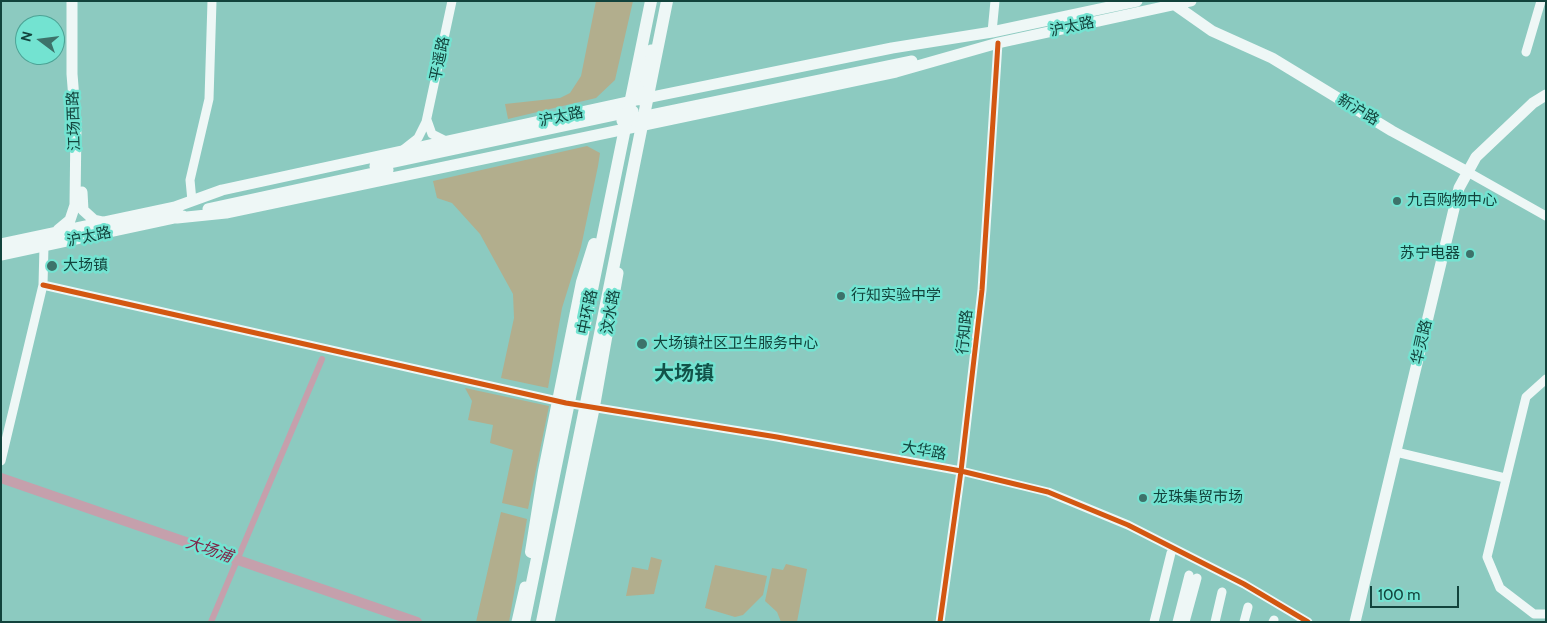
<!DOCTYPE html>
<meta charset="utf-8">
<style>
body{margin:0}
#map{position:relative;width:1547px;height:623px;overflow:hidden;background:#8ccac0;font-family:Cabin,sans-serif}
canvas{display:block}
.frame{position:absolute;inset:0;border:2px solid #12433c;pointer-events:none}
.north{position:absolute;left:15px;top:15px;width:50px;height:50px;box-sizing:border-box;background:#73e3d1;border:1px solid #4ca395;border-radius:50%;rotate:285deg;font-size:14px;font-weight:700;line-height:20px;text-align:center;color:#12433c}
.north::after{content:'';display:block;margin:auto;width:18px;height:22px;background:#3d726a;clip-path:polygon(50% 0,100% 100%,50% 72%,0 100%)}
.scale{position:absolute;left:1370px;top:586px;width:89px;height:22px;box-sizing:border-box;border:2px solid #12433c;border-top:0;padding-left:6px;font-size:15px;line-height:18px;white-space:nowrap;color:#12433c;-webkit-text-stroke:4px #73e3d1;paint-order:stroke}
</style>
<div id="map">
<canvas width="1547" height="623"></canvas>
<div class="frame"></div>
<div class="north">N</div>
<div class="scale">100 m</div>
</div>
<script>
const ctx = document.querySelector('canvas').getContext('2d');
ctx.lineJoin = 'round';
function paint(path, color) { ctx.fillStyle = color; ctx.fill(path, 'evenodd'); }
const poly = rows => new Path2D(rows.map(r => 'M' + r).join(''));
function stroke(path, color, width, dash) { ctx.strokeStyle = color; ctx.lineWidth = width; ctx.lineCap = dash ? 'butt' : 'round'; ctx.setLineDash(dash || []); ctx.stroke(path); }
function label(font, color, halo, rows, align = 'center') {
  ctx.font = font + ' Cabin,"Noto Sans SC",sans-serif'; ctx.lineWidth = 5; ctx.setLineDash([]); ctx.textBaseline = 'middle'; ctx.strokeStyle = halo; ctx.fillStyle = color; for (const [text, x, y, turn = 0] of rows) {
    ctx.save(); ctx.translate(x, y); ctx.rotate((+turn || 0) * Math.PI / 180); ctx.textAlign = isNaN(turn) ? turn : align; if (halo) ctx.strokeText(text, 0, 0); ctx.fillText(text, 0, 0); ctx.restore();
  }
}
const green = poly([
 [596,1,633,1,615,80,596,98,508,119,505,104,560,98,570,93,581,76],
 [587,146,600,153,598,166,581,247,562,308,548,388,501,378,514,318,513,294,480,234,452,203,437,198,433,181],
 [465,388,549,406,528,509,502,503,513,450,490,443,493,425,468,420,472,401],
 [501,512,527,519,509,622,476,622],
 [651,557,662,560,654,594,626,596,632,567,648,570],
 [786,564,807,569,797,622,781,622,777,612,765,601,772,568,783,570],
 [715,565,767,576,763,595,743,615,735,617,705,608]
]);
const canal = poly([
 [211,622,322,359]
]);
const river = poly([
 [1,478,417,622]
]);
const minor = poly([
 [992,32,995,1],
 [1526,52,1541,1],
 [427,120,432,134,446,141],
 [404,149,418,138,426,122,452,1],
 [1466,171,1546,216],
 [192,201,190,180,209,99,212,1],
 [43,285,566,403,777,437,961,471,1048,492,1128,525,1244,584,1308,622],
 [1546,379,1526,397,1487,557,1500,588,1534,614,1546,614],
 [1396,452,1505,478],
 [1,461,43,285,44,246],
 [940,622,961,471,982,290,998,43],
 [1154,622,1171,553],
 [1177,622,1189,575],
 [1185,622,1197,578],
 [1215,622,1222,592],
 [1244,622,1248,607],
 [1273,622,1274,620]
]);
const major = poly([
 [1174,1,1175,5,1212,31,1272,58,1392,131,1466,171],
 [641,100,651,50],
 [622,121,912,61],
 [375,166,633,111],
 [82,192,83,210,94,220,103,222],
 [175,207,222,190,627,102,892,48,992,32,1137,1],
 [208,209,388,170],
 [177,218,226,213,896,72,998,43,1191,1],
 [58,230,70,220,75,205,76,124,72,74,72,1],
 [1,244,180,206],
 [1,255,183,216],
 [517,622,525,587],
 [549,622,594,409,618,273],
 [1355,622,1459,188,1476,157,1533,103,1546,95]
]);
const highway = poly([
 [531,552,544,471,582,282,594,244],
 [524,622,651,1],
 [542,622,667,1]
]);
const cycleway = poly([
 [43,285,566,403,777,437,961,471,1048,492,1128,525,1244,584,1308,622],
 [940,622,961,471,982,290,998,43]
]);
const markers = [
 [1397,201,5,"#3d726a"],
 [1470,254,5,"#3d726a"],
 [52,266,6,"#3d726a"],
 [841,296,5,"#3d726a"],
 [642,344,6,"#3d726a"],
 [1143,498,5,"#3d726a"]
];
const streetNames = [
 ["沪太路",1072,27,-12],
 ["平遥路",440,59,-78],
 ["新沪路",1358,110,31],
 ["沪太路",561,117,-12],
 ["江场西路",74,121,-92],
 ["沪太路",89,237,-12],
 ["中环路",588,312,-78],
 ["汶水路",611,312,-80],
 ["行知路",965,332,-84],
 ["华灵路",1422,342,-77],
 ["大华路",924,451,10]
];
const poiNames = [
 ["九百购物中心",1407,201],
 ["苏宁电器",1460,254,"right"],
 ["大场镇",63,266],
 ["行知实验中学",851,296],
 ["大场镇社区卫生服务中心",653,344],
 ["龙珠集贸市场",1153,498]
];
const waterNames = [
 ["大场浦",209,550,19]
];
const districtNames = [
 ["大场镇",684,374]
];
paint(green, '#b2ae8d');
stroke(canal, '#c5a0ac', 6);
stroke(river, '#c5a0ac', 10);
stroke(minor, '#eef7f6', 9);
stroke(major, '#eef7f6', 11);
stroke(highway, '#eef7f6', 12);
stroke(cycleway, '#d35711', 5);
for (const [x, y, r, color] of markers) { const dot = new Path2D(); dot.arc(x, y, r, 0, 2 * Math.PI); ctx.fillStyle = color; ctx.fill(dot); stroke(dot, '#73e3d1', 2); }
label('15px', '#12433c', '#73e3d1', streetNames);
label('15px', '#12433c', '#73e3d1', poiNames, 'left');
label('italic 16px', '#7f2346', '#73e3d1', waterNames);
label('bold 20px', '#125249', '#73e3d1', districtNames);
</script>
